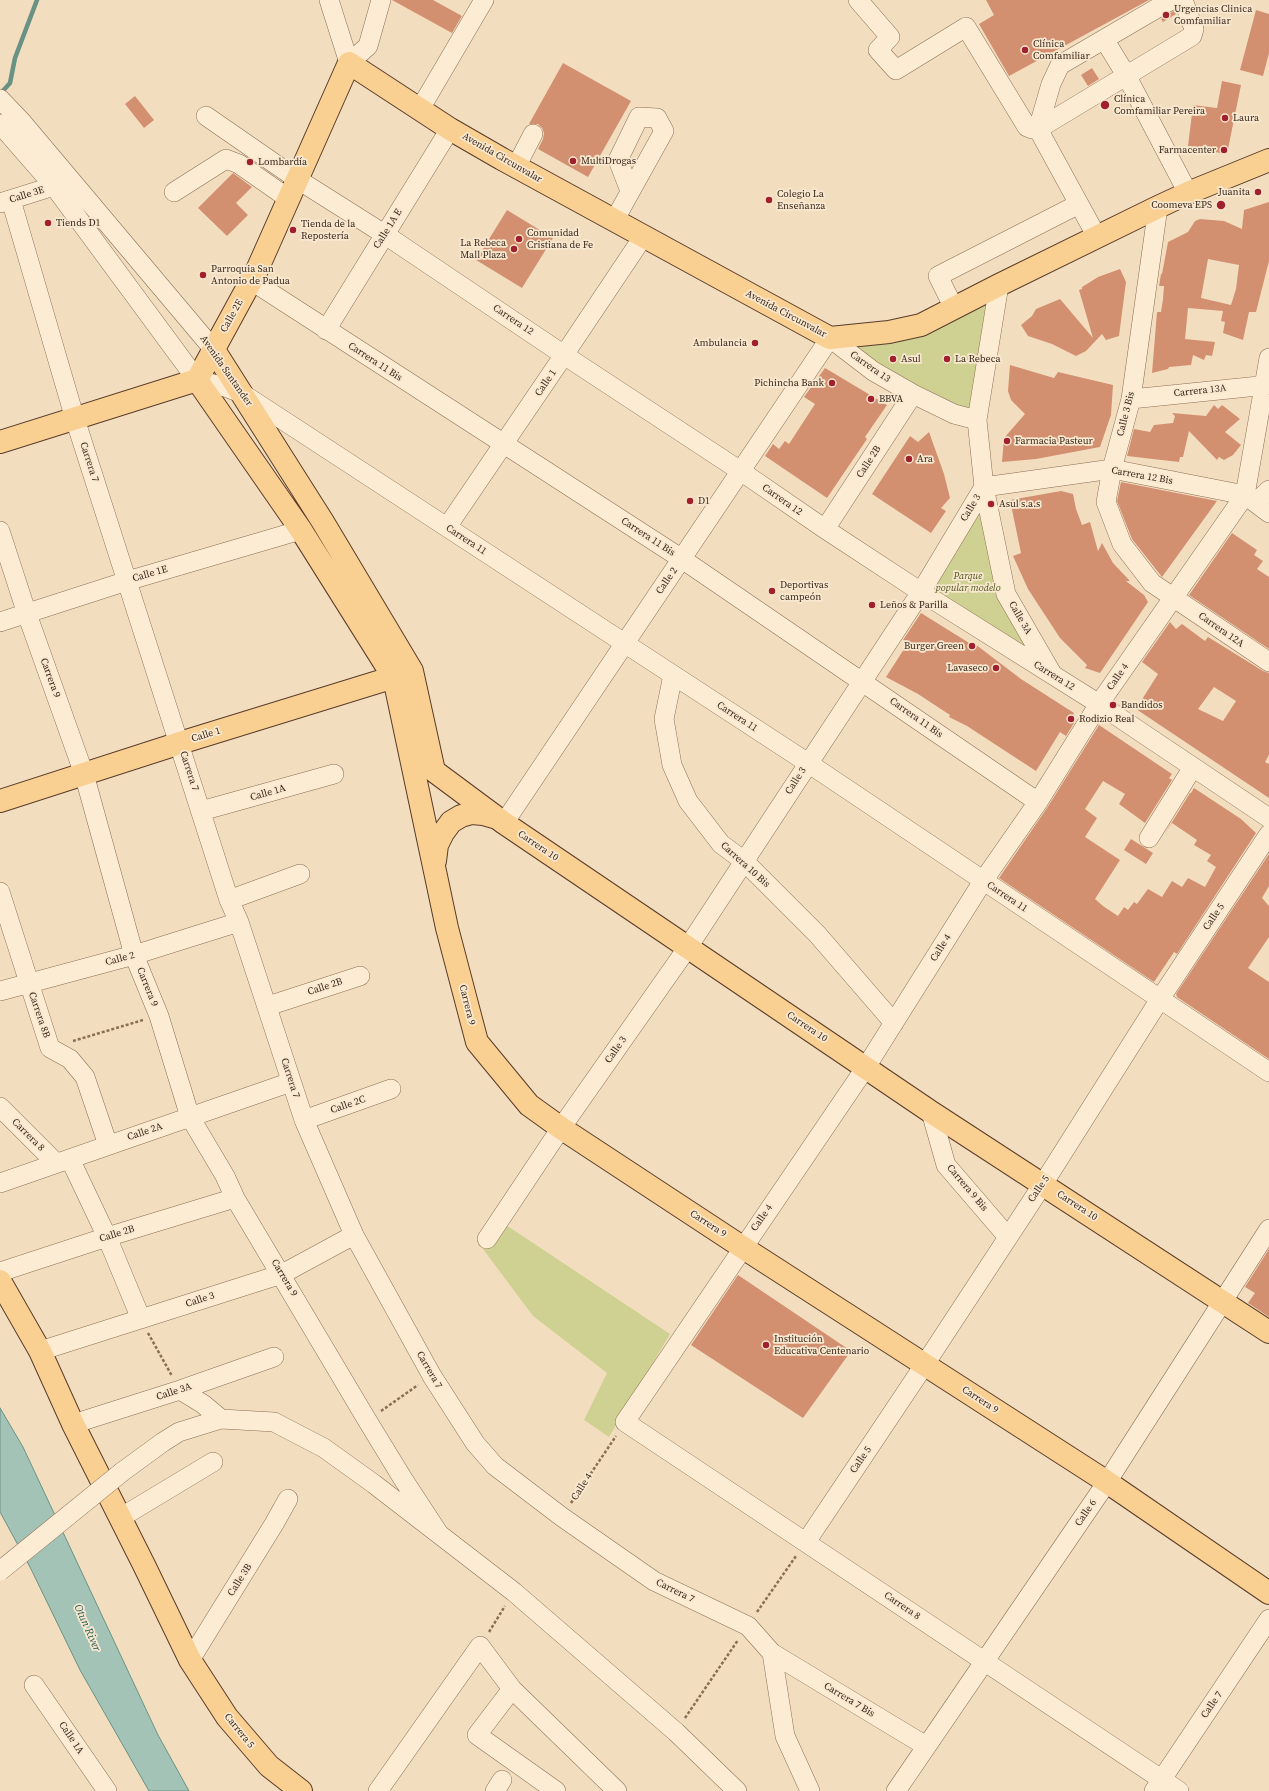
<!DOCTYPE html>
<meta charset="utf-8">
<style>
body{margin:0}
canvas{display:block;background:#f2debf}
</style>
<canvas width="1269" height="1791"></canvas>
<script>
const ctx = document.querySelector('canvas').getContext('2d');
ctx.lineJoin = 'round';
function paint(path, color) { ctx.fillStyle = color; ctx.fill(path, 'evenodd'); }
const poly = rows => new Path2D(rows.map(r => 'M' + r).join(''));
function stroke(path, color, width, dash) { ctx.strokeStyle = color; ctx.lineWidth = width; ctx.lineCap = dash ? 'butt' : 'round'; ctx.setLineDash(dash || []); ctx.stroke(path); }
function label(font, color, halo, rows, align = 'center') {
  ctx.font = font + ' "Source Serif 4",serif'; ctx.lineWidth = 3.5; ctx.setLineDash([]); ctx.textBaseline = 'middle'; ctx.strokeStyle = halo; ctx.fillStyle = color; for (const [text, x, y, turn = 0] of rows) {
    ctx.save(); ctx.translate(x, y); ctx.rotate((+turn || 0) * Math.PI / 180); ctx.textAlign = isNaN(turn) ? turn : align; if (halo) ctx.strokeText(text, 0, 0); ctx.fillText(text, 0, 0); ctx.restore();
  }
}
const green = poly([
 [999,285,977,420,954,414,837,338,889,332],
 [984,487,1006,594,1053,675,921,592],
 [503,1223,670,1334,609,1437,584,1420,607,1373,533,1316,477,1241]
]);
const water = poly([
 [0,1408,23,1447,158,1735,189,1791,149,1791,80,1670,30,1567,0,1512,0,1408]
]);
const stream = poly([
 [0,94,10,83,15,58,37,0]
]);
const building = poly([
 [392,0,433,0,462,16,452,33],
 [986,0,1149,0,1009,76,979,24,994,15],
 [1175,10,1176,14,1163,22,1161,19],
 [1256,10,1269,14,1269,53,1263,76,1240,70],
 [563,63,631,101,588,177,538,149,543,139,544,133,542,128,538,124,529,124],
 [1092,68,1099,79,1088,86,1081,75],
 [1222,81,1241,85,1227,154,1208,151,1209,148,1188,146,1193,105,1217,108],
 [135,96,154,120,144,128,125,104],
 [233,173,252,187,236,203,248,215,227,236,198,208],
 [1269,202,1269,261,1256,312,1249,312,1243,340,1223,333,1225,322,1221,321,1223,311,1188,308,1185,339,1215,342,1212,356,1206,355,1204,360,1193,355,1191,365,1169,367,1168,369,1152,373,1157,312,1161,312,1163,299,1164,286,1159,286,1161,274,1162,274,1168,242,1188,232,1195,221,1200,219,1224,221,1242,229,1244,210],
 [1208,259,1239,265,1236,289,1231,305,1201,298],
 [507,210,553,238,522,288,476,260],
 [1120,269,1126,282,1119,336,1106,340,1102,334,1086,351,1076,356,1052,344,1028,336,1021,325,1032,316,1036,309,1060,299,1093,338,1079,290,1082,289,1082,287,1098,277],
 [1010,365,1054,378,1058,372,1113,385,1111,415,1100,447,1036,459,1002,462,1004,438,1025,414,1011,400,1008,391],
 [825,368,887,405,865,437,867,439,827,498,765,456,773,444,779,449,785,441,789,444,815,404,804,397],
 [1214,405,1218,409,1222,405,1240,419,1225,432,1241,445,1233,455,1224,460,1219,457,1217,460,1189,431,1183,457,1180,457,1179,462,1127,456,1134,429,1150,432,1154,425,1173,423,1175,416,1172,413,1206,416],
 [929,432,944,474,950,498,941,508,946,511,931,533,872,494,910,436,918,442],
 [1121,482,1217,501,1162,577,1132,539,1117,501],
 [1061,491,1073,494,1076,509,1082,525,1090,522,1098,551,1102,543,1113,563,1130,581,1126,581,1144,595,1148,602,1100,673,1085,668,1087,665,1060,638,1028,589,1013,556,1021,553,1010,500],
 [1232,533,1257,550,1254,555,1263,561,1257,569,1269,577,1269,649,1189,595],
 [921,613,974,646,975,644,1021,679,1074,713,1071,720,1074,723,1066,736,1060,732,1036,771,967,726,949,717,950,715,918,694,886,677,908,643,903,640],
 [1170,622,1176,629,1182,624,1205,641,1208,637,1263,671,1269,673,1269,755,1265,762,1269,764,1269,798,1136,709,1158,674,1142,662],
 [1214,687,1236,701,1223,721,1198,709],
 [1099,725,1172,774,1169,778,1172,780,1145,823,1119,804,1125,794,1103,781,1085,809,1097,818,1085,837,1120,860,1095,899,1103,906,1118,916,1124,907,1128,910,1134,902,1137,904,1148,889,1162,897,1172,881,1182,887,1188,878,1205,887,1216,867,1207,861,1211,855,1194,845,1197,840,1172,823,1164,835,1190,793,1191,793,1194,788,1241,819,1256,833,1177,954,1174,952,1154,982,999,878,1047,808],
 [1131,839,1153,853,1146,864,1124,850],
 [1269,854,1269,886,1262,898,1269,906,1269,937,1248,968,1269,982,1269,1059,1177,997,1176,994],
 [1269,1249,1269,1317,1248,1303,1255,1293,1245,1287],
 [738,1275,851,1351,803,1418,691,1345]
]);
const path = poly([
 [73,1041,143,1020],
 [148,1333,172,1376],
 [381,1411,418,1385],
 [571,1503,616,1436],
 [757,1612,796,1556],
 [489,1632,505,1606],
 [685,1718,738,1640]
]);
const minor = poly([
 [329,0,349,63,368,46,381,0],
 [858,0,890,37,878,50,896,70,966,27,1027,127,1032,129,1038,129,1192,36,1194,29,1183,0],
 [1104,39,1126,75,1188,193],
 [0,99,22,122,214,350],
 [420,109,484,0],
 [206,116,297,179,384,234,564,355,742,472,825,529,921,592,1099,704,1269,818],
 [0,124,54,186,197,380,225,387,243,394,808,763,1269,1072],
 [516,167,533,134],
 [174,192,226,159,239,164,289,199],
 [11,200,75,419,229,900,239,922,304,1120,354,1235,432,1376,475,1443,495,1466,562,1517,654,1581,748,1626,772,1653,785,1736,810,1791],
 [0,203,54,186],
 [1158,207,1131,399,1112,469,1106,502,1122,544,1152,583,1269,662],
 [614,221,664,131,657,118,639,117,618,160,630,191],
 [1097,237,1038,129,1051,84,1060,65,1171,0],
 [252,281,682,559,1038,802],
 [999,285,977,420,984,487,1006,594,1051,672],
 [954,308,938,276,1079,204],
 [326,330,450,129],
 [1131,399,1269,385],
 [984,487,1112,469,1245,495,1269,513],
 [1256,502,1269,490],
 [447,527,564,355,643,237],
 [825,529,913,394],
 [0,531,27,614,84,774,134,955,159,1016,190,1117,225,1176,235,1198,367,1420,403,1479,439,1534],
 [0,622,127,581,301,530],
 [673,675,664,719,672,765,688,801,721,844,744,861,817,934,894,1023],
 [201,811,334,774],
 [504,823,830,338,873,371,913,394,954,414,977,420],
 [1149,838,1193,767],
 [0,892,50,1048,70,1059,85,1077,108,1145],
 [229,900,300,874],
 [0,991,134,955,239,922],
 [268,1006,360,976],
 [0,1107,56,1163],
 [931,1112,946,1165,1007,1236],
 [304,1120,391,1089],
 [70,1159,107,1237,141,1319],
 [0,1183,291,1082],
 [487,1239,561,1128,688,947,921,592,984,487],
 [0,1272,107,1237,235,1198],
 [40,1351,282,1274,354,1235],
 [180,1390,203,1404,221,1419],
 [73,1424,180,1390,274,1357],
 [122,1472,163,1442,179,1432,221,1419,274,1422,324,1448,374,1484,514,1592,676,1732,737,1791],
 [120,1518,213,1462],
 [806,1542,925,1364,1043,1184,1160,999,1269,834],
 [772,1653,926,1746],
 [190,1660,274,1524,288,1499],
 [34,1685,107,1791],
 [512,1689,477,1735,556,1791],
 [378,1791,480,1646,512,1689,617,1791],
 [495,1791,502,1780],
 [896,1791,1107,1482,1269,1229],
 [1154,1791,1269,1619],
 [1179,1791,625,1422,866,1067,983,881,1038,802,1099,704,1245,495,1269,358]
]);
const major = poly([
 [214,350,323,522,412,671,434,771,504,823,931,1112,1269,1332],
 [197,380,301,530,394,678,447,928,477,1042,529,1105,561,1128,742,1247,1107,1482,1269,1593],
 [0,442,197,380,257,270,349,63,450,129,502,159,830,338,889,332,921,325,999,285,1158,207,1188,193,1269,160],
 [0,801,180,743,407,673],
 [435,861,437,845,443,833,451,822,461,816,472,813,483,814,497,818],
 [0,1281,40,1351,73,1424,144,1565,190,1660,227,1717,269,1766,301,1791]
]);
const minorBridge = poly([
 [0,1571,122,1472]
]);
const markers = [
 [1166,15,4,"#a0202d"],
 [1025,50,4,"#a0202d"],
 [1105,105,5,"#a0202d"],
 [1225,118,4,"#a0202d"],
 [1224,150,4,"#a0202d"],
 [573,161,4,"#a0202d"],
 [250,162,4,"#a0202d"],
 [1258,192,4,"#a0202d"],
 [769,200,4,"#a0202d"],
 [1221,205,5,"#a0202d"],
 [48,223,4,"#a0202d"],
 [293,230,4,"#a0202d"],
 [519,239,4,"#a0202d"],
 [514,249,4,"#a0202d"],
 [203,275,4,"#a0202d"],
 [755,343,4,"#a0202d"],
 [893,359,4,"#a0202d"],
 [947,359,4,"#a0202d"],
 [832,383,4,"#a0202d"],
 [871,399,4,"#a0202d"],
 [1007,441,4,"#a0202d"],
 [909,459,4,"#a0202d"],
 [690,501,4,"#a0202d"],
 [991,504,4,"#a0202d"],
 [772,591,4,"#a0202d"],
 [872,605,4,"#a0202d"],
 [972,646,4,"#a0202d"],
 [996,668,4,"#a0202d"],
 [1113,705,4,"#a0202d"],
 [1071,719,4,"#a0202d"],
 [766,1345,4,"#a0202d"]
];
const poiNames = [
 ["Urgencias Clinica",1174,9],
 ["Comfamiliar",1174,21],
 ["Clínica",1033,44],
 ["Comfamiliar",1033,56],
 ["Clínica",1114,99],
 ["Comfamiliar Pereira",1114,111],
 ["Laura",1233,118],
 ["Farmacenter",1216,150,"right"],
 ["MultiDrogas",581,161],
 ["Lombardía",258,162],
 ["Juanita",1250,192,"right"],
 ["Colegio La",777,194],
 ["Enseñanza",777,206],
 ["Coomeva EPS",1212,205,"right"],
 ["Tiends D1",56,223],
 ["Tienda de la",301,224],
 ["Repostería",301,236],
 ["Comunidad",527,233],
 ["Cristiana de Fe",527,245],
 ["La Rebeca",506,243,"right"],
 ["Mall Plaza",506,255,"right"],
 ["Parroquia San",211,269],
 ["Antonio de Padua",211,281],
 ["Ambulancia",747,343,"right"],
 ["Asul",901,359],
 ["La Rebeca",955,359],
 ["Pichincha Bank",824,383,"right"],
 ["BBVA",879,399],
 ["Farmacia Pasteur",1015,441],
 ["Ara",917,459],
 ["D1",698,501],
 ["Asul s.a.s",999,504],
 ["Deportivas",780,585],
 ["campeón",780,597],
 ["Leños & Parilla",880,605],
 ["Burger Green",964,646,"right"],
 ["Lavaseco",988,668,"right"],
 ["Bandidos",1121,705],
 ["Rodizio Real",1079,719],
 ["Institución",774,1339],
 ["Educativa Centenario",774,1351]
];
const streetNames = [
 ["Avenida Circunvalar",502,158,30],
 ["Calle 3E",27,195,-17],
 ["Calle 1A E",388,229,-58],
 ["Avenida Circunvalar",786,314,28],
 ["Calle 2E",232,316,-61],
 ["Carrera 12",513,320,34],
 ["Carrera 11 Bis",375,362,33],
 ["Carrera 13",870,367,35],
 ["Avenida Santander",226,371,55],
 ["Calle 1",546,383,-56],
 ["Carrera 13A",1200,391,-6],
 ["Calle 3 Bis",1126,414,-76],
 ["Carrera 7",89,462,72],
 ["Calle 2B",869,462,-57],
 ["Carrera 12 Bis",1142,476,10],
 ["Carrera 12",782,500,35],
 ["Calle 3",971,508,-59],
 ["Carrera 11 Bis",648,537,33],
 ["Carrera 11",466,540,33],
 ["Calle 1E",150,574,-16],
 ["Calle 2",667,581,-56],
 ["Calle 3A",1020,618,60],
 ["Carrera 12A",1221,630,35],
 ["Carrera 12",1054,676,32],
 ["Calle 4",1118,677,-55],
 ["Carrera 9",50,678,70],
 ["Carrera 11",737,717,33],
 ["Carrera 11 Bis",916,718,35],
 ["Calle 1",206,735,-17],
 ["Carrera 7",189,771,72],
 ["Calle 3",796,781,-57],
 ["Calle 1A",268,793,-16],
 ["Carrera 10",538,846,34],
 ["Carrera 10 Bis",745,865,42],
 ["Carrera 11",1007,897,34],
 ["Calle 5",1214,917,-56],
 ["Calle 4",941,948,-58],
 ["Calle 2",120,959,-15],
 ["Carrera 9",147,987,68],
 ["Calle 2B",325,987,-18],
 ["Carrera 9",467,1005,76],
 ["Carrera 8B",39,1015,71],
 ["Carrera 10",807,1027,34],
 ["Calle 3",616,1050,-55],
 ["Carrera 7",290,1078,72],
 ["Calle 2C",348,1105,-19],
 ["Calle 2A",145,1132,-19],
 ["Carrera 8",28,1135,45],
 ["Carrera 9 Bis",967,1188,50],
 ["Calle 5",1039,1189,-56],
 ["Carrera 10",1077,1206,33],
 ["Calle 4",762,1218,-55],
 ["Carrera 9",708,1224,33],
 ["Calle 2B",117,1234,-17],
 ["Carrera 9",284,1278,59],
 ["Calle 3",200,1300,-18],
 ["Carrera 7",429,1370,60],
 ["Calle 3A",174,1392,-18],
 ["Carrera 9",980,1400,33],
 ["Calle 5",861,1460,-56],
 ["Calle 4",582,1487,-57],
 ["Calle 6",1086,1513,-56],
 ["Calle 3B",240,1580,-58],
 ["Carrera 7",675,1591,26],
 ["Carrera 8",902,1606,34],
 ["Carrera 7 Bis",849,1700,31],
 ["Calle 7",1212,1705,-56],
 ["Carrera 5",239,1731,51],
 ["Calle 1A",71,1738,56]
];
const parkNames = [
 ["Parque",968,576],
 ["popular modelo",968,588]
];
const waterNames = [
 ["Otun River",87,1628,66]
];
paint(green, '#cfd192');
paint(water, '#a2c3b6');
stroke(water, '#699284', 1);
stroke(stream, '#699284', 4.5);
paint(building, '#d39071');
stroke(minor, '#8c6d55', 20);
stroke(major, '#593c2a', 24);
stroke(path, '#8c6d55', 2.5, [3, 2]);
stroke(minor, '#fcecd3', 19);
stroke(major, '#f9cf92', 22);
stroke(minorBridge, '#8c6d55', 20, []);
stroke(minorBridge, '#fcecd3', 19);
for (const [x, y, r, color] of markers) { const dot = new Path2D(); dot.arc(x, y, r, 0, 2 * Math.PI); ctx.fillStyle = color; ctx.fill(dot); stroke(dot, '#f8e8cf', 1.5); }
label('10px', '#3a271b', '#f8e8cf', poiNames, 'left');
label('10px', '#3a271b', '#f8e8cf', streetNames);
label('italic 10px', '#505820', '#f8e8cf', parkNames);
label('italic 11px', '#295b53', '#f8e8cf', waterNames);
</script>
